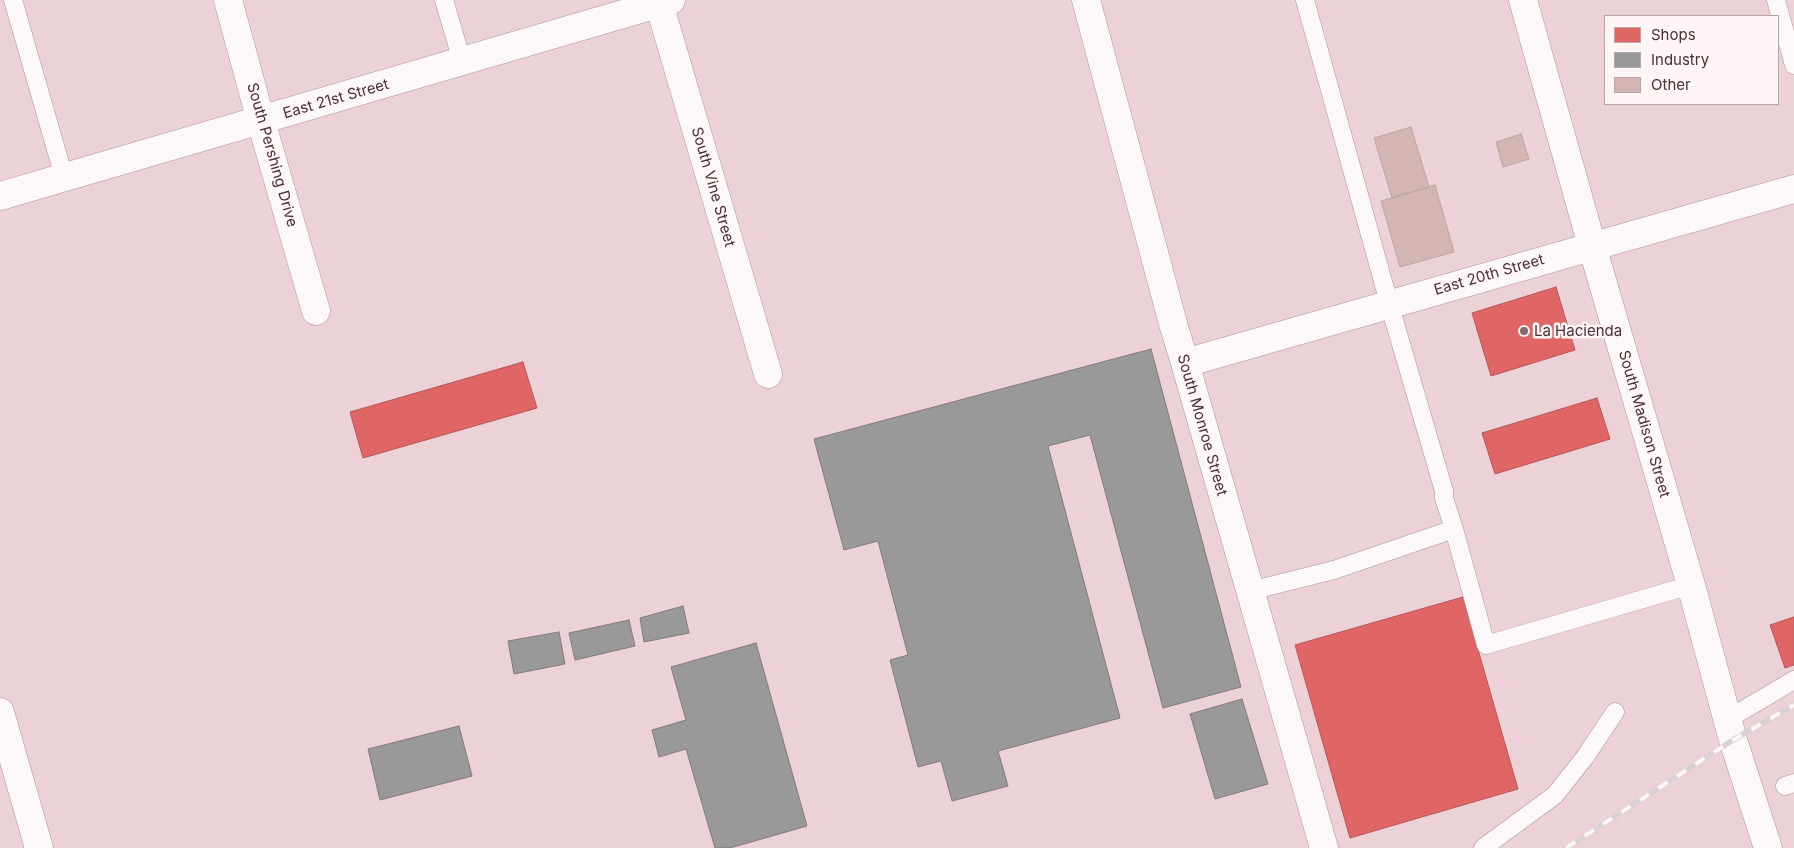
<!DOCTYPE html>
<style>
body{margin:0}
#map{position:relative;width:1794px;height:848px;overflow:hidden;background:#ecd2d6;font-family:Inter,sans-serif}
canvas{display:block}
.legend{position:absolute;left:1604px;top:15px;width:175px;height:90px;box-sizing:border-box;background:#fdf5f6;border:1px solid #b7a6a8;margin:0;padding:6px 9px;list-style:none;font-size:15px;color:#4d2f34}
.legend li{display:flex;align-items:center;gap:10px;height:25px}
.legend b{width:25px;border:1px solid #b7a6a8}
</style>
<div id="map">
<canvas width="1794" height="848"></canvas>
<ul class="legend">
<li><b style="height:14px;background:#e06666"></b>Shops</li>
<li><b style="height:14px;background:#999"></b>Industry</li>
<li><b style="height:14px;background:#d4b5b3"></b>Other</li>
</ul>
</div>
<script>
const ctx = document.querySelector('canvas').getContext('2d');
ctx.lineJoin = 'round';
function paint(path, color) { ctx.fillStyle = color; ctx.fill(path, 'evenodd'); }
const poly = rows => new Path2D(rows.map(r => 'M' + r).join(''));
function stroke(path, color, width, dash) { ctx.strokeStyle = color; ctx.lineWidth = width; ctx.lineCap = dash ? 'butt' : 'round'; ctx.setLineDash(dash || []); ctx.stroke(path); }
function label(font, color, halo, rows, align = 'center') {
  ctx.font = font + ' Inter,sans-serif'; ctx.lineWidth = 5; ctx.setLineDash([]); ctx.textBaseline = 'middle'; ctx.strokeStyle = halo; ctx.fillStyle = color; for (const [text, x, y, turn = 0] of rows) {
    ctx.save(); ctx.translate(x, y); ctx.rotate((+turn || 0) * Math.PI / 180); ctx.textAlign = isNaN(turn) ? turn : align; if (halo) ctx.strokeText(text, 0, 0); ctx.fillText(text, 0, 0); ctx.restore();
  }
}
const shops = poly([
 [1556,287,1575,350,1491,376,1472,313,1556,287],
 [523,362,537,408,363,458,350,412,523,362],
 [1597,398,1610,439,1495,474,1482,433,1597,398],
 [1463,597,1518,789,1350,838,1295,645,1463,597],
 [1794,617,1794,665,1785,668,1770,625,1794,617]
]);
const industry = poly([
 [1151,349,1241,687,1163,708,1090,435,1048,446,1120,718,998,751,1008,786,952,801,941,761,918,767,890,660,908,655,878,541,844,550,814,439,1151,349],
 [683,606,689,633,644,642,640,618,683,606],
 [629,620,635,646,575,660,569,633,629,620],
 [559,632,565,664,514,674,508,641,559,632],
 [756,643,807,826,730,848,715,848,686,749,659,757,652,730,686,720,671,667,756,643],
 [1242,699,1268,784,1215,799,1190,714,1242,699],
 [459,726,472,776,380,800,368,749,459,726]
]);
const building = poly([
 [1411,127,1429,187,1392,198,1374,138,1411,127],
 [1521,134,1529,159,1503,167,1496,142,1521,134],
 [1435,185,1454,252,1400,267,1381,201,1435,185]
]);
const lane = poly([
 [13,0,64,177],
 [444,0,462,61],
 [1776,0,1794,65],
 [1454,529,1486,645,1691,585],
 [1250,591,1334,570,1454,529,1444,498,1444,491,1389,303,1305,0],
 [1728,719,1794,680],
 [1785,786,1794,783],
 [1483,848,1555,795,1585,757,1615,712]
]);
const street = poly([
 [228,0,261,121,316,311],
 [658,0,768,374],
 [1086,0,1174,327,1185,363,1324,848],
 [0,196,671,0],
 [1185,363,1794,189]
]);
const secondary = poly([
 [1523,0,1592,246,1691,585,1733,740,1768,848],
 [0,712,39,848]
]);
const rail = poly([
 [1566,848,1733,740,1794,705]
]);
const markers = [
 [1524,331,5,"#85686d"]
];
const streetNames = [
 ["East 21st Street",336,99,-16],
 ["South Pershing Drive",272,155,74],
 ["South Vine Street",713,187,74],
 ["East 20th Street",1489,275,-16],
 ["South Madison Street",1644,424,74],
 ["South Monroe Street",1202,425,74]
];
const poiNames = [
 ["La Hacienda",1534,331]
];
paint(shops, '#e06666');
stroke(shops, '#b45657', 1);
paint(industry, '#999');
stroke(industry, '#82797b', 1);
paint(building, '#d4b5b3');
stroke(building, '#bca4a3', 1);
stroke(lane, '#aa9296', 19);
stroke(street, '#aa9296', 29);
stroke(secondary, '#aa9296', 29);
stroke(lane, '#fcf8f9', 18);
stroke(street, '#fcf8f9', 28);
stroke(secondary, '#fcf8f9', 28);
stroke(rail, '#d9d1d3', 5.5);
stroke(rail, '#fdf5f6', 4, [11]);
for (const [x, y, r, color] of markers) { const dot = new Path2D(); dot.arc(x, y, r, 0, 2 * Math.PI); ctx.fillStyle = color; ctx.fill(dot); stroke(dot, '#fdf5f6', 2); }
label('15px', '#4d2f34', '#fdf5f6', streetNames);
label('15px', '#4d2f34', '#fdf5f6', poiNames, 'left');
</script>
